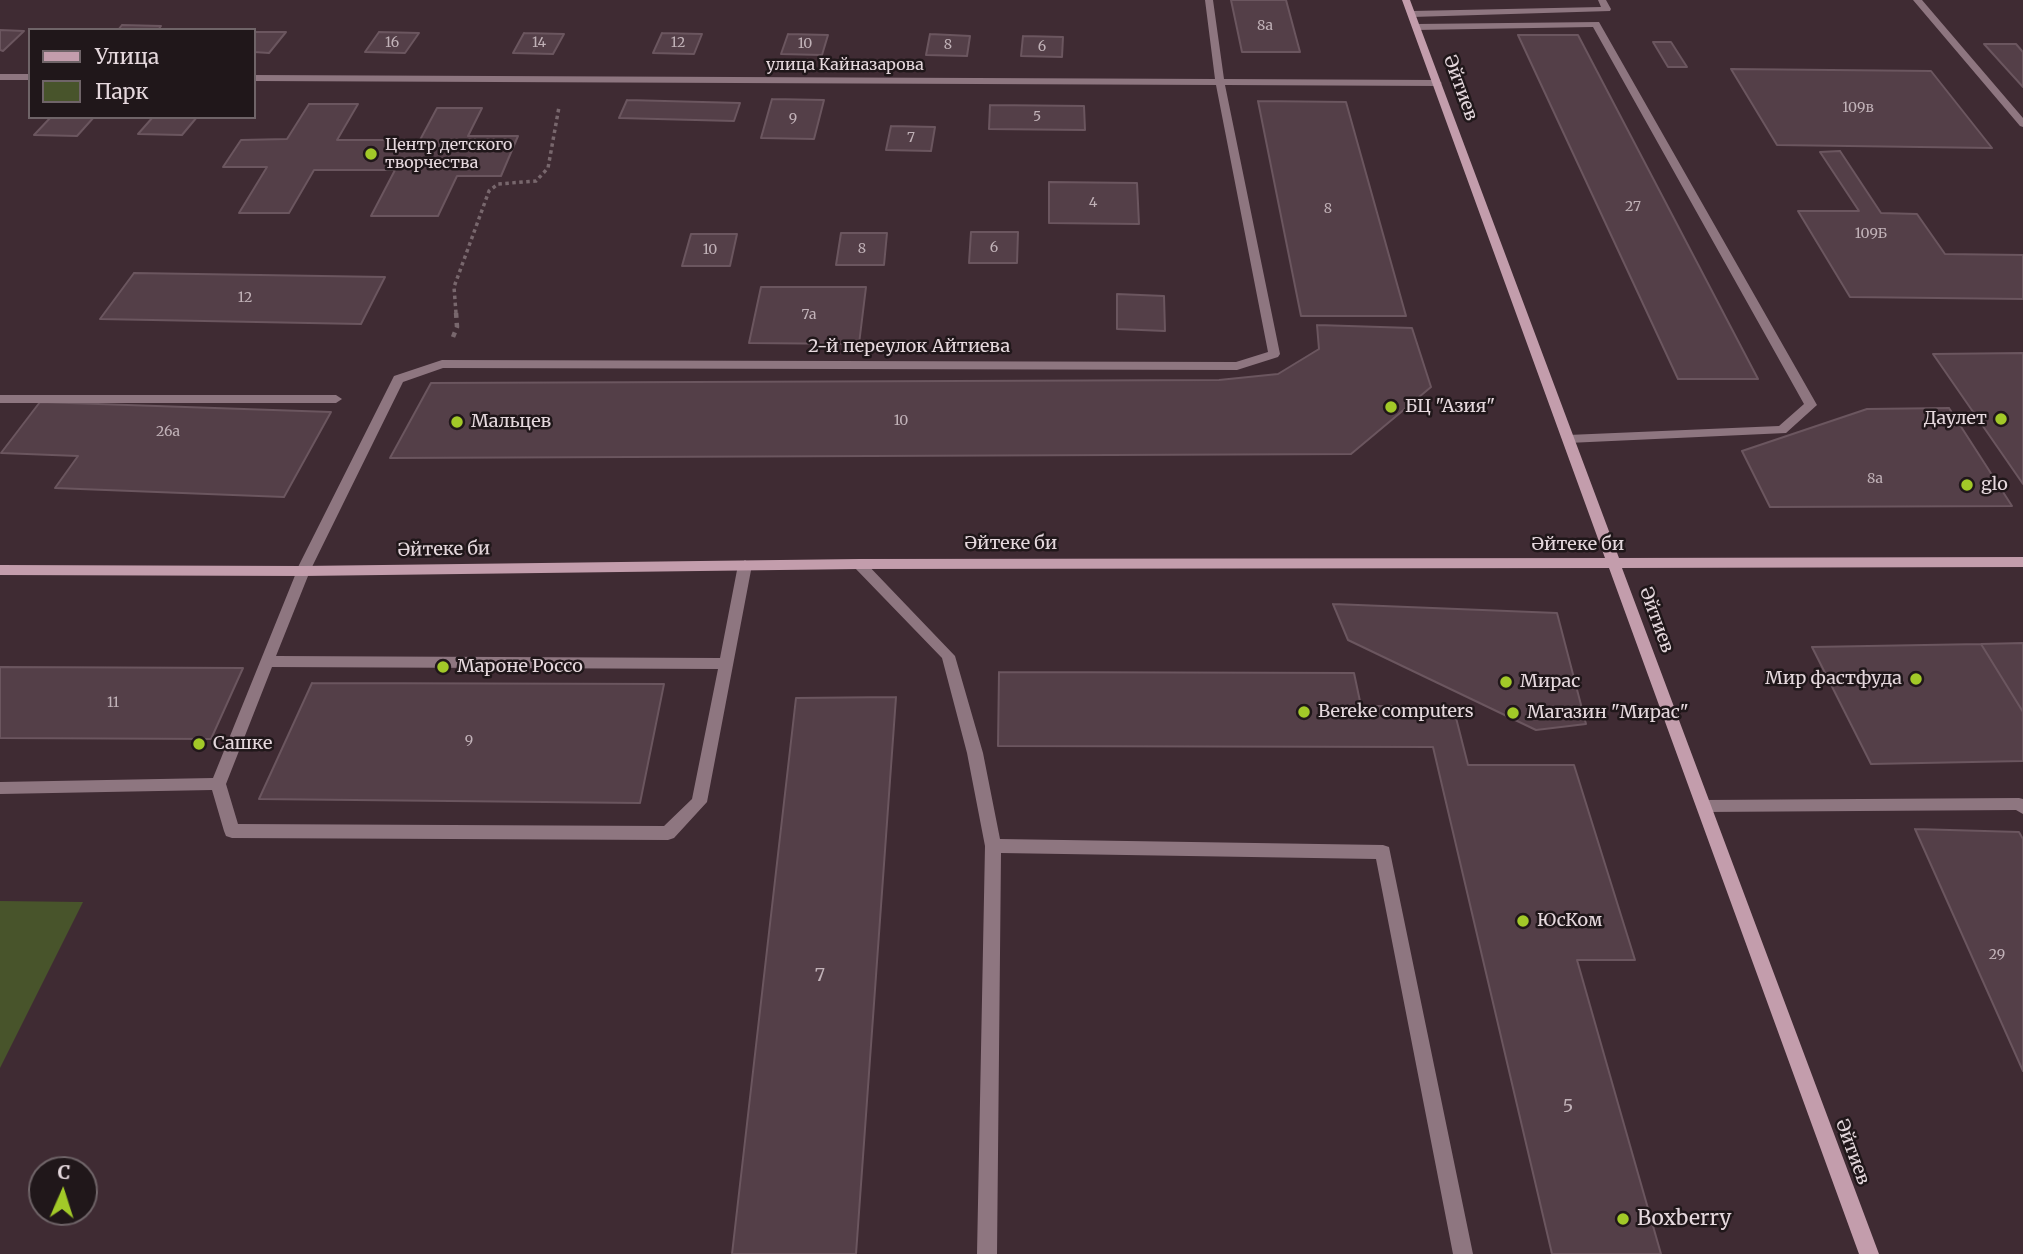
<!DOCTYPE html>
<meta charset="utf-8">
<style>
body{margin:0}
#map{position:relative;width:2023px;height:1254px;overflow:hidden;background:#3f2b33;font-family:Merriweather,serif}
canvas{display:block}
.legend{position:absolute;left:28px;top:28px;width:228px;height:91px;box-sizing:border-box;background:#20171a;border:2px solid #6f6468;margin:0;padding:9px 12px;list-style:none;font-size:21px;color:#e5d8dd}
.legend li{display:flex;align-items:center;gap:14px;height:35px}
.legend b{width:35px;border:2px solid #6f6468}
.north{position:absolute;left:28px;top:1156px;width:70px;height:70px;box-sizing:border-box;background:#20171a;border:2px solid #6f6468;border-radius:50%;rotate:3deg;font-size:19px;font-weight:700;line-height:28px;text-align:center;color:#e5d8dd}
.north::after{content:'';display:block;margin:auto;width:24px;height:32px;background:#a2c928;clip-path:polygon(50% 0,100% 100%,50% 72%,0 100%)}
</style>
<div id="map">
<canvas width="2023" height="1254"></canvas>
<ul class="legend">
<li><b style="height:9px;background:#c39dac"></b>Улица</li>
<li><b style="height:19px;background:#48542b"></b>Парк</li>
</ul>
<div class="north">С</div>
</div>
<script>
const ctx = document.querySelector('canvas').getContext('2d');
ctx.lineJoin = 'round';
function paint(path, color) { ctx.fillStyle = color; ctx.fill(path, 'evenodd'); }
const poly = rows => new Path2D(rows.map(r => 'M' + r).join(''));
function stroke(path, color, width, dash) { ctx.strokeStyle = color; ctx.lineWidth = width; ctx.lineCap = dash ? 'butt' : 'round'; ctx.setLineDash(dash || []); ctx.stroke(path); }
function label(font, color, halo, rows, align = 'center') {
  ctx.font = font + ' Merriweather,serif'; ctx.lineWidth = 5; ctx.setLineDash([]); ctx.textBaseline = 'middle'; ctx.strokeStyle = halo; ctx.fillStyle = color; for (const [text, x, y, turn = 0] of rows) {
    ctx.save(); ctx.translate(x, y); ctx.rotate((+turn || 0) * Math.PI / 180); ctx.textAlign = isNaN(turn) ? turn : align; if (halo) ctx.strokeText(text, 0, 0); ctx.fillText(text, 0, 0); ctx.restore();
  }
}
const green = poly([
 [0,901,83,902,0,1068]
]);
const building = poly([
 [1231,0,1286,0,1300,52,1242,52,1231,0],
 [122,25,161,26,158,30,118,30,122,25],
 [0,30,24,31,3,51,0,50,0,30],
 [254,32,286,32,269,53,254,52,254,32],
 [379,32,419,33,405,53,365,52,379,32],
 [524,33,564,34,553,54,513,53,524,33],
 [662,33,702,34,694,54,653,53,662,33],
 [788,34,828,35,822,55,781,54,788,34],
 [930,34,970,36,967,56,926,55,930,34],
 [1518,35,1578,35,1758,379,1678,379,1518,35],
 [1023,36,1063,37,1062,57,1021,56,1023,36],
 [1653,42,1671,42,1687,67,1668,67,1653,42],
 [1984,44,2016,44,2023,52,2023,87,1984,44],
 [1731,69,1931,71,1992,148,1777,145,1731,69],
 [772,99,824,100,814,139,761,138,772,99],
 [627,100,740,103,734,121,619,118,627,100],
 [1258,101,1346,102,1406,316,1301,316,1258,101],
 [309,104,358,104,337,140,420,140,437,108,482,108,468,136,518,136,501,176,457,176,438,216,371,216,395,170,314,170,289,213,239,213,267,167,223,167,241,140,287,139,309,104],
 [990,105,1084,106,1085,130,989,129,990,105],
 [51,117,94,117,77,136,34,135,51,117],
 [153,117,197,117,182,135,138,134,153,117],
 [891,126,935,127,931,151,886,150,891,126],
 [1840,151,1881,213,1917,214,1945,254,2023,255,2023,299,1850,297,1798,211,1859,211,1820,152,1840,151],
 [1049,182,1137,183,1139,224,1049,223,1049,182],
 [971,232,1018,232,1017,263,969,263,971,232],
 [841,233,887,233,884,265,836,265,841,233],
 [691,234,737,234,730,266,682,266,691,234],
 [134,273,385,277,361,324,100,319,134,273],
 [761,287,866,287,859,344,749,343,761,287],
 [1117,294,1164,296,1165,331,1117,329,1117,294],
 [1317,325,1412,328,1431,387,1351,454,390,458,431,383,1219,380,1278,374,1319,349,1317,325],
 [2023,353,2023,484,1933,354,2023,353],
 [40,402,331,412,284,497,55,488,78,456,1,453,40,402],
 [1949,408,2012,506,1770,507,1742,451,1867,409,1949,408],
 [1333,604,1557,613,1586,724,1536,730,1348,640,1333,604],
 [2023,643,2023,712,1981,644,2023,643],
 [1981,644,2023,712,2023,761,1871,764,1812,647,1981,644],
 [0,667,243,668,211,739,0,738,0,667],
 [999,672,1354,673,1361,706,1453,706,1468,765,1574,765,1635,960,1577,960,1661,1254,1552,1254,1433,747,998,746,999,672],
 [312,683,664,684,640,803,259,799,312,683],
 [896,697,856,1254,732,1254,796,698,896,697],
 [1915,829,2019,832,2023,839,2023,1071,1915,829]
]);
const pathFar1 = poly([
 [456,313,454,287,489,191,498,184,536,181,548,168,559,107]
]);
const path = poly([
 [453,337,457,327,456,312]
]);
const lane = poly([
 [1598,0,1606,0,1611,9,1610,11,1412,17,1408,14,1412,11,1601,7,1598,0],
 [1913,0,1922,0,2023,118,2023,127,2020,126,1913,0],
 [1599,22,1817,405,1786,433,1568,443,1562,439,1568,435,1779,426,1804,404,1593,27,1416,30,1412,27,1416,24,1599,22],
 [0,395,336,395,342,399,336,403,0,403,0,395],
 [859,559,864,561,955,656,983,753,1000,839,1383,845,1389,847,1473,1254,1453,1254,1376,859,1001,853,997,1254,977,1254,985,846,967,753,942,658,854,567,852,564,859,559],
 [745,560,752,565,707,802,674,838,668,840,232,838,226,836,224,831,212,790,0,794,0,782,213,778,298,568,308,568,310,571,276,656,720,658,738,565,745,560],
 [272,667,718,669,692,799,664,826,238,824,226,784,272,667],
 [2019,798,2023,799,2023,814,2016,810,1704,812,1699,811,1696,806,1699,801,1704,800,2019,798]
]);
const street = poly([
 [1205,0,1213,0,1224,79,1437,80,1442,83,1437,86,1225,85,1280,354,1278,357,1237,370,443,368,403,382,310,571,308,574,298,574,296,571,394,376,442,360,1236,362,1268,352,1216,85,254,81,254,75,1215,79,1205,0],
 [0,74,30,74,30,80,0,80,0,74]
]);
const secondary = poly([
 [1402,0,1410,0,1619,558,2023,557,2023,567,1622,568,1879,1254,1859,1254,1609,568,859,569,303,576,0,575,0,565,303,566,859,559,1605,558,1402,0]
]);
const markers = [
 [371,154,7,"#a2c928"],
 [1391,407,7,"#a2c928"],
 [2001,419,7,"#a2c928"],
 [457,422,7,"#a2c928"],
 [1967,485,7,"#a2c928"],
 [443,667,7,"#a2c928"],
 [1916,679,7,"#a2c928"],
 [1506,682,7,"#a2c928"],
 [1304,712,7,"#a2c928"],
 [1513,713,7,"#a2c928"],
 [199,744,7,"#a2c928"],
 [1523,921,7,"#a2c928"],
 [1623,1219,7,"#a2c928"]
];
const numberNames = [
 ["8а",1265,26],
 ["16",392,43],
 ["14",539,43],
 ["12",678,43],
 ["10",805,44],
 ["8",948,45],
 ["6",1042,47],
 ["109в",1858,108],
 ["5",1037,117],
 ["9",793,119],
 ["7",911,138],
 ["4",1093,203],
 ["27",1633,207],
 ["8",1328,209],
 ["109Б",1871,234],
 ["6",994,248],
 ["8",862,249],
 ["10",710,250],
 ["12",245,298],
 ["7а",809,315],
 ["10",901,421],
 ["26а",168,432],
 ["8а",1875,479],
 ["11",113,703],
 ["9",469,741],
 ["29",1997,955]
];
const farStreetnames = [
 ["улица Кайназарова",845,65]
];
const farPoinames = [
 ["Центр детского",385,145],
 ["творчества",385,163]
];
const streetNames = [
 ["Әйтиев",1460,88,70],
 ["2-й переулок Айтиева",909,347],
 ["Әйтеке би",1011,544],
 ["Әйтеке би",1578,545],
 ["Әйтеке би",444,550,-1],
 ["Әйтиев",1656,620,70],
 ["Әйтиев",1852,1152,70]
];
const poiNames = [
 ["БЦ \"Азия\"",1405,407],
 ["Даулет",1987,419,"right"],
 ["Мальцев",471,422],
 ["glo",1981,485],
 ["Мароне Россо",457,667],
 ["Мир фастфуда",1902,679,"right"],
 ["Мирас",1520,682],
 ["Bereke computers",1318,712],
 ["Магазин \"Мирас\"",1527,713],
 ["Сашке",213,744],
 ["ЮсКом",1537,921]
];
const nearNumbernames = [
 ["7",820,976],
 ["5",1568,1107]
];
const nearPoinames = [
 ["Boxberry",1637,1219]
];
paint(green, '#48542b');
paint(building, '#543f48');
stroke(building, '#6b565f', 2);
stroke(pathFar1, '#78676d', 3.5, [3.5, 3.5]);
stroke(path, '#78676d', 4.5, [5, 5]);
paint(lane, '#8e7680');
paint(street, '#8e7680');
paint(secondary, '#c39dac');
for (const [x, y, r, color] of markers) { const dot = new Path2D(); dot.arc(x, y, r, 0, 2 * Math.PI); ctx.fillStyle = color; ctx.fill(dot); stroke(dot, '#20171a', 2.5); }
label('14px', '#c1b2b8', null, numberNames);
label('16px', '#e5d8dd', '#20171a', farStreetnames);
label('16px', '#e5d8dd', '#20171a', farPoinames, 'left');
label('18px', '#e5d8dd', '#20171a', streetNames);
label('18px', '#e5d8dd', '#20171a', poiNames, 'left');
label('18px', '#c1b2b8', null, nearNumbernames);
label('21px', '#e5d8dd', '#20171a', nearPoinames, 'left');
</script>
